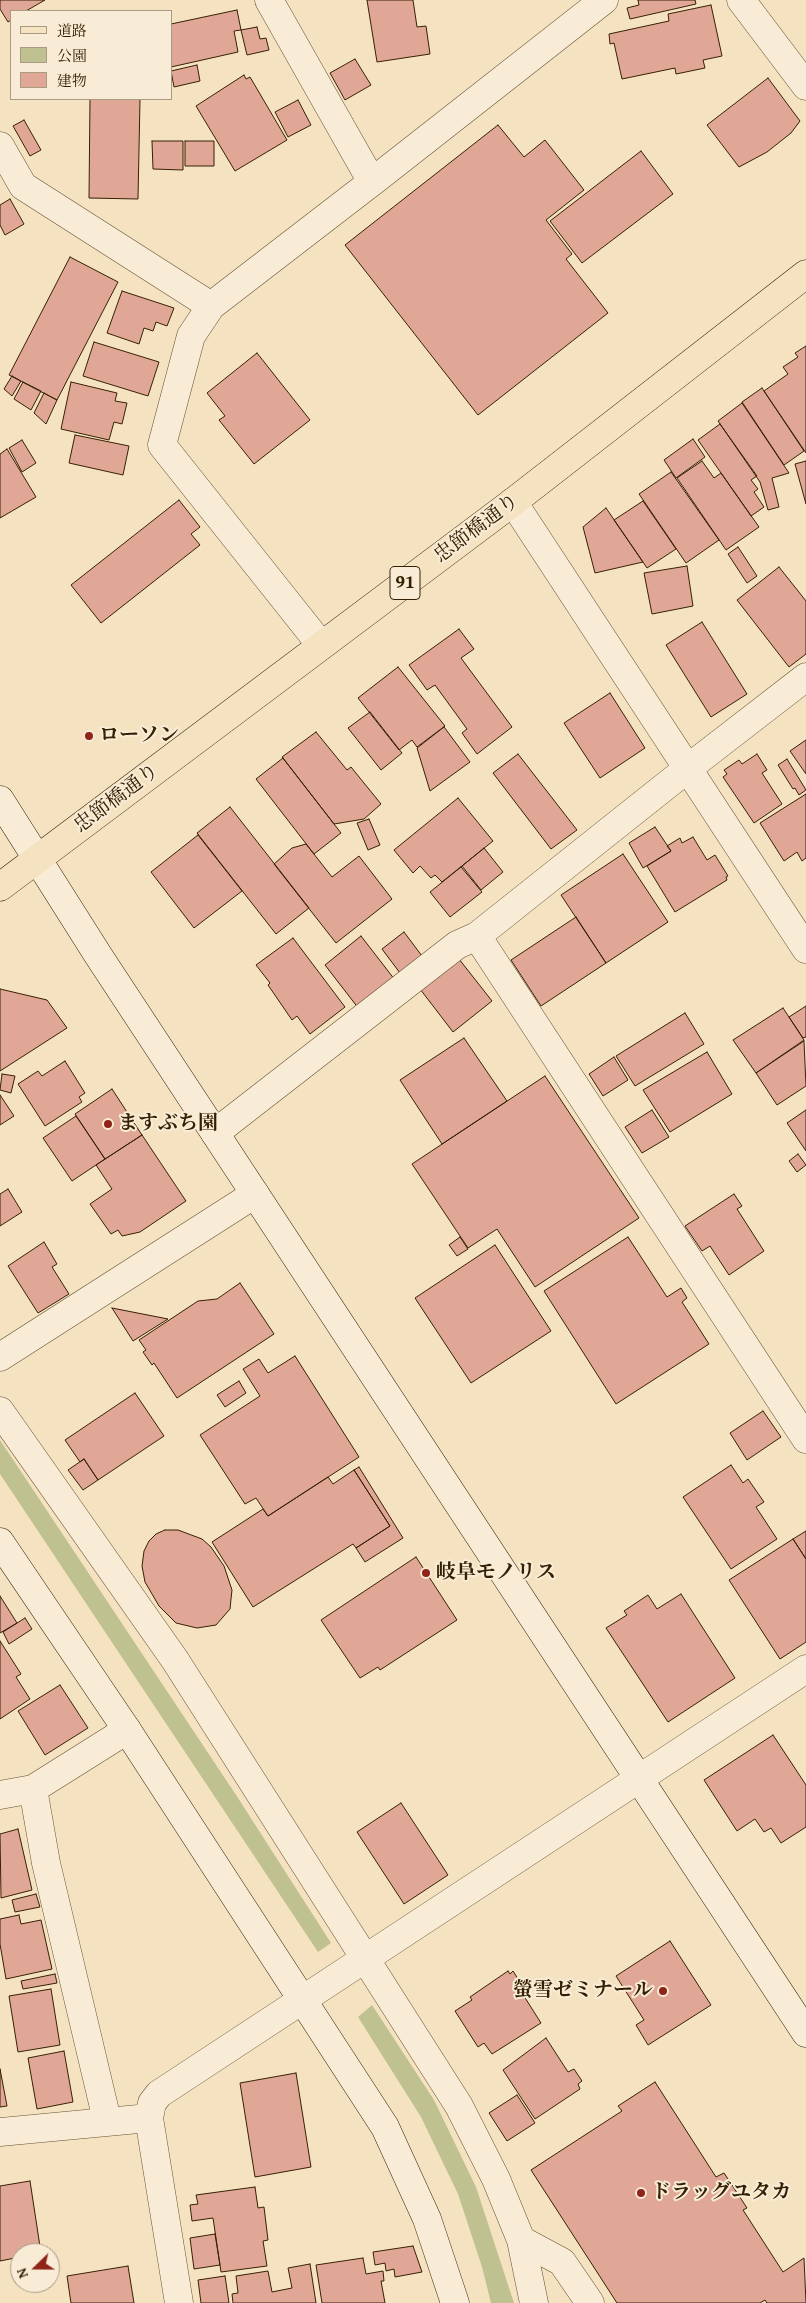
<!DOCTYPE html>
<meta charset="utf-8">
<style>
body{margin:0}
#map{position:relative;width:806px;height:2303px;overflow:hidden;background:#f5e2c1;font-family:"Gentium Book Plus","Noto Serif JP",serif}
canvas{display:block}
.legend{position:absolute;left:10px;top:10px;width:162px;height:90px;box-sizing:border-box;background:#f8ecd7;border:1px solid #aa9a83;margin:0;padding:6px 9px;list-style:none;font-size:15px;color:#362004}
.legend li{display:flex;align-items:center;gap:10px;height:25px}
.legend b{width:25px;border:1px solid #aa9a83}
.north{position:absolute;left:10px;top:2243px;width:50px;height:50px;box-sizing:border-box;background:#f8ecd7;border:1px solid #aa9a83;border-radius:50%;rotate:248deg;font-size:14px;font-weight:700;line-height:20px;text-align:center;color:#362004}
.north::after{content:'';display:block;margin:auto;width:18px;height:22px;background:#8f2418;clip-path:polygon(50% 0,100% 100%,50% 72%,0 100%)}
</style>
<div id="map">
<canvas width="806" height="2303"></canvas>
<ul class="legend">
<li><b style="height:6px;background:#f5e2c1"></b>道路</li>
<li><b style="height:14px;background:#bfc290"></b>公園</li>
<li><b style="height:14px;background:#e0a796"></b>建物</li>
</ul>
<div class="north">N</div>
</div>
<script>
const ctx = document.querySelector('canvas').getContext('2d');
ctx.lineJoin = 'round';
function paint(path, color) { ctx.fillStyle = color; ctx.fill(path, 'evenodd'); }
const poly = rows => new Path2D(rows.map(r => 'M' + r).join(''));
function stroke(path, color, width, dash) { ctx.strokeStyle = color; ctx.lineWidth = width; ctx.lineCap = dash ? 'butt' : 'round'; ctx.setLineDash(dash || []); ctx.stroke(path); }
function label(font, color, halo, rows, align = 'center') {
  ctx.font = font + ' "Gentium Book Plus","Noto Serif JP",serif'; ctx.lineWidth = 4; ctx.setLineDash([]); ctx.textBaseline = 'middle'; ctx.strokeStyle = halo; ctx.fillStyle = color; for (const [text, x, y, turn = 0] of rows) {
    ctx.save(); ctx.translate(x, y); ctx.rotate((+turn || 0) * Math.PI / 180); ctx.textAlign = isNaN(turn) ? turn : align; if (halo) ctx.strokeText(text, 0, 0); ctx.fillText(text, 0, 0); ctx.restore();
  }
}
const green = poly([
 [0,1440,238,1798,331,1943,318,1952,0,1474],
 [372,2005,434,2100,476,2187,514,2303,491,2303,482,2267,458,2194,421,2117,358,2017]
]);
const building = poly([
 [0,0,45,0,26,11,11,11,11,20,8,22,0,9,0,0],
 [367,0,413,0,417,27,426,26,430,54,377,62,367,0],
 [638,0,695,0,696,4,630,19,627,8,639,5,638,0],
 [711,5,722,56,703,60,705,68,676,74,675,68,622,79,614,43,610,44,609,34,669,21,668,14,711,5],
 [237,10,241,30,234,31,238,52,171,67,171,24,237,10],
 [257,27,260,39,266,38,269,50,247,55,241,30,257,27],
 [355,59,371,85,345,100,330,73,355,59],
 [197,65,200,81,174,87,171,71,197,65],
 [244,75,246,79,250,77,287,140,235,171,196,106,244,75],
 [768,78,800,121,791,133,767,152,739,167,707,125,768,78],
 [90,99,140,99,138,199,89,198,90,99],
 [298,100,311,125,288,137,275,112,298,100],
 [24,120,41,150,30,156,13,126,24,120],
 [498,125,524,157,545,140,584,190,546,220,572,254,566,259,608,313,478,415,345,245,498,125],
 [152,141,183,141,183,170,153,169,152,141],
 [185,141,214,141,214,166,185,166,185,141],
 [641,151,673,194,582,263,550,221,641,151],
 [10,199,24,224,5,235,0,225,0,205,10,199],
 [70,257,118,282,57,400,9,375,70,257],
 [122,291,174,308,167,326,156,322,153,331,144,328,139,344,107,333,122,291],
 [94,342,159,362,148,396,83,376,94,342],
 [806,346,806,453,764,391,788,374,783,367,798,357,795,353,806,346],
 [257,353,310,420,254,464,219,420,225,416,207,393,257,353],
 [12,376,21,381,12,396,4,389,12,376],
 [23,382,41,391,31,410,14,399,23,382],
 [71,382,117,393,115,401,127,403,122,424,114,422,109,440,61,429,71,382],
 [762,388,804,451,784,465,742,402,762,388],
 [44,393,57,400,46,424,34,413,44,393],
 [742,403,789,473,772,478,779,507,768,510,760,482,718,421,742,403],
 [720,424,757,476,751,480,758,489,754,492,764,507,751,516,698,440,720,424],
 [75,435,129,446,123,475,69,463,75,435],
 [693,439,705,457,676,478,664,460,693,439],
 [22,440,36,463,22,472,9,448,22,440],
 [7,449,36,497,0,518,0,454,7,449],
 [702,461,714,478,721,473,759,527,726,550,677,478,702,461],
 [806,461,806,504,795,464,806,461],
 [671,472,719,540,686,563,639,494,671,472],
 [179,500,200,527,191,534,200,545,101,623,71,585,179,500],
 [643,501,676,549,647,568,614,520,643,501],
 [606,508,643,562,595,573,583,527,606,508],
 [738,547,757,576,747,583,728,554,738,547],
 [687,566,693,606,652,614,644,573,687,566],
 [779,567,806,601,806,654,789,667,737,600,779,567],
 [702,622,747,694,711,717,666,645,702,622],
 [459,629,474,649,461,658,512,727,477,754,462,733,467,729,435,685,427,690,409,665,459,629],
 [398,667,445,726,417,747,412,740,399,750,358,698,398,667],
 [610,693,645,748,600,778,564,723,610,693],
 [370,712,402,753,381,770,348,728,370,712],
 [444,727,470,762,430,791,417,748,444,727],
 [316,732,347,770,351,767,381,804,364,819,334,824,282,757,316,732],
 [806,740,806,774,790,751,806,740],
 [518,754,577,830,551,849,493,773,518,754],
 [757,754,767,770,762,773,782,804,754,823,723,777,727,774,724,770,739,760,742,764,757,754],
 [283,758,341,833,314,854,256,779,283,758],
 [787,759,806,790,799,795,795,788,793,789,778,765,787,759],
 [806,794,806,858,802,861,797,852,784,861,760,823,806,794],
 [458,798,493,841,442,882,435,875,431,878,420,866,413,873,394,850,458,798],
 [230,807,309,908,276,934,197,833,230,807],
 [369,819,380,845,368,850,357,823,369,819],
 [655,827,671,851,643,868,629,843,655,827],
 [198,835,242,891,194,928,151,872,198,835],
 [693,837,707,860,715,855,728,876,726,877,727,880,675,912,647,866,671,851,667,846,680,838,682,843,693,837],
 [306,844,332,877,359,856,392,899,336,943,274,864,292,848,306,844],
 [484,848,503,872,481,890,462,866,484,848],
 [623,854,668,922,606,963,561,895,623,854],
 [461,867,482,892,450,917,430,892,461,867],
 [576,917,606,963,541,1006,511,960,576,917],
 [404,932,422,956,400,973,382,949,404,932],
 [361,936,395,980,359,1009,325,965,361,936],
 [293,938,345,1007,310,1034,297,1016,292,1020,268,985,270,983,256,965,293,938],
 [459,959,492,1001,453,1032,420,989,459,959],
 [0,989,47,1000,67,1028,0,1071,0,989],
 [806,1006,806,1037,803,1038,789,1017,806,1006],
 [783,1008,804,1040,756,1073,733,1040,783,1008],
 [685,1013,704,1044,635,1086,616,1056,685,1013],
 [464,1038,507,1101,442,1144,400,1080,464,1038],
 [804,1041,806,1086,777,1105,756,1073,804,1041],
 [707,1052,732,1094,670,1132,643,1090,707,1052],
 [614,1057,628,1080,603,1096,589,1074,614,1057],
 [65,1061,85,1093,79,1097,82,1102,45,1126,18,1084,38,1071,42,1076,65,1061],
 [2,1074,15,1076,11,1093,0,1090,2,1074],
 [545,1076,639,1218,535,1287,497,1229,468,1248,412,1164,545,1076],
 [112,1089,142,1135,105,1159,75,1114,112,1089],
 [0,1095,14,1116,0,1125,0,1095],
 [652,1110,669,1137,642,1153,625,1127,652,1110],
 [806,1110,806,1151,787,1123,806,1110],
 [76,1116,105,1159,72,1181,43,1138,76,1116],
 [142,1135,186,1201,140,1232,122,1236,118,1230,111,1234,90,1204,112,1189,96,1165,142,1135],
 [798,1154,806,1165,797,1172,789,1161,798,1154],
 [8,1189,22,1212,0,1226,0,1194,8,1189],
 [734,1194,742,1206,737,1209,764,1251,729,1275,710,1246,702,1251,685,1226,734,1194],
 [460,1237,468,1249,457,1256,449,1245,460,1237],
 [628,1237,667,1297,681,1288,687,1298,682,1302,709,1344,616,1404,544,1291,628,1237],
 [44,1242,57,1264,52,1267,69,1294,38,1313,8,1266,44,1242],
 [495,1245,551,1331,471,1383,415,1298,495,1245],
 [240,1283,274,1334,177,1398,154,1363,152,1365,143,1352,146,1350,139,1340,198,1301,217,1299,240,1283],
 [112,1308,168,1319,133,1341,112,1308],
 [295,1356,359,1457,268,1516,256,1498,245,1504,200,1435,260,1396,243,1369,259,1359,268,1373,295,1356],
 [239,1381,246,1393,225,1407,217,1395,239,1381],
 [135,1393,164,1436,98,1480,84,1459,80,1462,65,1440,135,1393],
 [763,1411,781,1437,747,1460,730,1433,763,1411],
 [84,1459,98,1480,83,1490,68,1470,84,1459],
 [731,1465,743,1483,748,1479,764,1502,756,1507,777,1539,731,1569,683,1497,731,1465],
 [359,1467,403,1538,365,1562,356,1548,390,1526,354,1470,359,1467],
 [354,1470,390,1526,356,1548,353,1544,253,1607,212,1542,263,1509,268,1516,328,1477,333,1484,354,1470],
 [165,1530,178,1530,202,1539,211,1547,224,1566,232,1590,231,1599,230,1609,216,1625,197,1628,176,1623,159,1606,145,1582,142,1566,144,1551,149,1541,156,1534,165,1530],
 [806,1531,806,1559,793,1539,806,1531],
 [793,1539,806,1559,806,1642,780,1659,729,1580,793,1539],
 [416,1557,457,1620,380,1670,378,1667,360,1678,321,1620,416,1557],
 [681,1594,735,1678,668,1722,606,1628,627,1615,624,1611,648,1595,657,1609,681,1594],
 [0,1596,17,1623,0,1633,0,1596],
 [25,1618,32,1629,9,1644,3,1632,25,1618],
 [0,1641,21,1674,16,1677,30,1699,0,1719,0,1641],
 [60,1685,88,1728,45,1755,18,1711,60,1685],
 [773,1735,806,1785,806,1827,781,1843,771,1828,764,1832,755,1819,737,1831,704,1780,773,1735],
 [401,1803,448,1875,404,1904,357,1832,401,1803],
 [18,1829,32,1890,1,1898,0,1834,18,1829],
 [36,1894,40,1907,15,1912,12,1900,36,1894],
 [19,1915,21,1924,41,1920,52,1969,6,1979,0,1944,0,1919,19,1915],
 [670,1941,711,2005,648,2045,636,2025,644,2020,616,1976,670,1941],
 [508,1971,510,1974,513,1971,525,1990,522,1993,541,2023,492,2054,484,2043,478,2047,455,2011,472,2000,470,1997,508,1971],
 [55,1974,57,1983,23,1989,21,1981,55,1974],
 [51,1989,60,2045,18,2052,9,1996,51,1989],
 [546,2038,568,2072,574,2069,582,2081,578,2084,580,2089,535,2119,503,2070,546,2038],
 [64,2051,73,2102,37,2109,28,2058,64,2051],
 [0,2069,7,2106,0,2107,0,2069],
 [296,2073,311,2167,255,2177,240,2083,296,2073],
 [655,2082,716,2177,724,2173,747,2208,743,2210,783,2272,804,2258,806,2303,767,2303,765,2300,760,2303,617,2303,531,2170,622,2111,618,2106,655,2082],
 [517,2095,535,2123,507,2141,489,2113,517,2095],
 [30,2181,41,2253,20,2253,20,2257,0,2261,0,2186,30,2181],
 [255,2187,258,2208,264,2207,268,2240,263,2241,267,2266,221,2272,213,2218,192,2221,190,2205,198,2204,196,2195,255,2187],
 [215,2234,220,2265,194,2269,190,2238,215,2234],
 [413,2246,422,2272,395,2277,394,2269,386,2271,385,2263,375,2265,373,2252,413,2246],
 [363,2258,366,2274,383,2271,384,2281,381,2281,385,2303,322,2303,316,2265,363,2258],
 [310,2264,316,2303,233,2303,232,2294,238,2293,236,2276,268,2271,272,2292,292,2288,288,2268,310,2264],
 [128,2266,134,2303,71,2303,67,2276,128,2266],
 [225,2276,229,2303,201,2303,198,2280,225,2276]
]);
const street = poly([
 [269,0,372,182,211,306,191,336,162,445,321,645],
 [741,0,806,86],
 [0,146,23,186,211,306],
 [372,182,604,0],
 [513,502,806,949],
 [477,936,806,1439],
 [215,1133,457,945,477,936,687,769,806,677],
 [0,1357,255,1194],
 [0,1411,175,1660,459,2106,496,2179,521,2240,534,2303],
 [0,1795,33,1789],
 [107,2120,46,1863,33,1789,127,1730],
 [0,2132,149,2118],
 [521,2240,562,2262,590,2303],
 [179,2303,149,2118,152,2103,159,2094,806,1669]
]);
const secondary = poly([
 [0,800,98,955,806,2033],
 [0,1542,127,1730,385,2127,427,2219,455,2303]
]);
const primary = poly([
 [0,887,513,502,806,274]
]);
const markers = [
 [89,736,5,"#8f2418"],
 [108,1124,5,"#8f2418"],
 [426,1573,5,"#8f2418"],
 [663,1991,5,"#8f2418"],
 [641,2193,5,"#8f2418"]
];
const shields = [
 [405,583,30]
];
const shieldNames = [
 ["91",405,583]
];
const streetNames = [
 ["忠節橋通り",477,529,-37],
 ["忠節橋通り",117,799,-37]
];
const poiNames = [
 ["ローソン",99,736],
 ["ますぶち園",118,1124],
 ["岐阜モノリス",436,1573],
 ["螢雪ゼミナール",653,1991,"right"],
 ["ドラッグユタカ",651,2193]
];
paint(green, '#bfc290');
paint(building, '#e0a796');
stroke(building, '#362004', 1);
stroke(street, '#665033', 29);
stroke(secondary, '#362004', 29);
stroke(primary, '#362004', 29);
stroke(street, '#f8ecd7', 28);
stroke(secondary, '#f8ecd7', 28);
stroke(primary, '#f5e2c1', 28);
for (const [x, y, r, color] of markers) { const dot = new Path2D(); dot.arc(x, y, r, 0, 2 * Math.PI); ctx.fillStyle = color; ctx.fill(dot); stroke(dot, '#f8ecd7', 2); }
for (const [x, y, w] of shields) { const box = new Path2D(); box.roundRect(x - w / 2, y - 16.5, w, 33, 4); ctx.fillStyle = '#f8ecd7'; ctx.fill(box); stroke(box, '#362004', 1); }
label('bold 19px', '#362004', null, shieldNames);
label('20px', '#362004', '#f8ecd7', streetNames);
label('bold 20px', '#362004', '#f8ecd7', poiNames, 'left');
</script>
